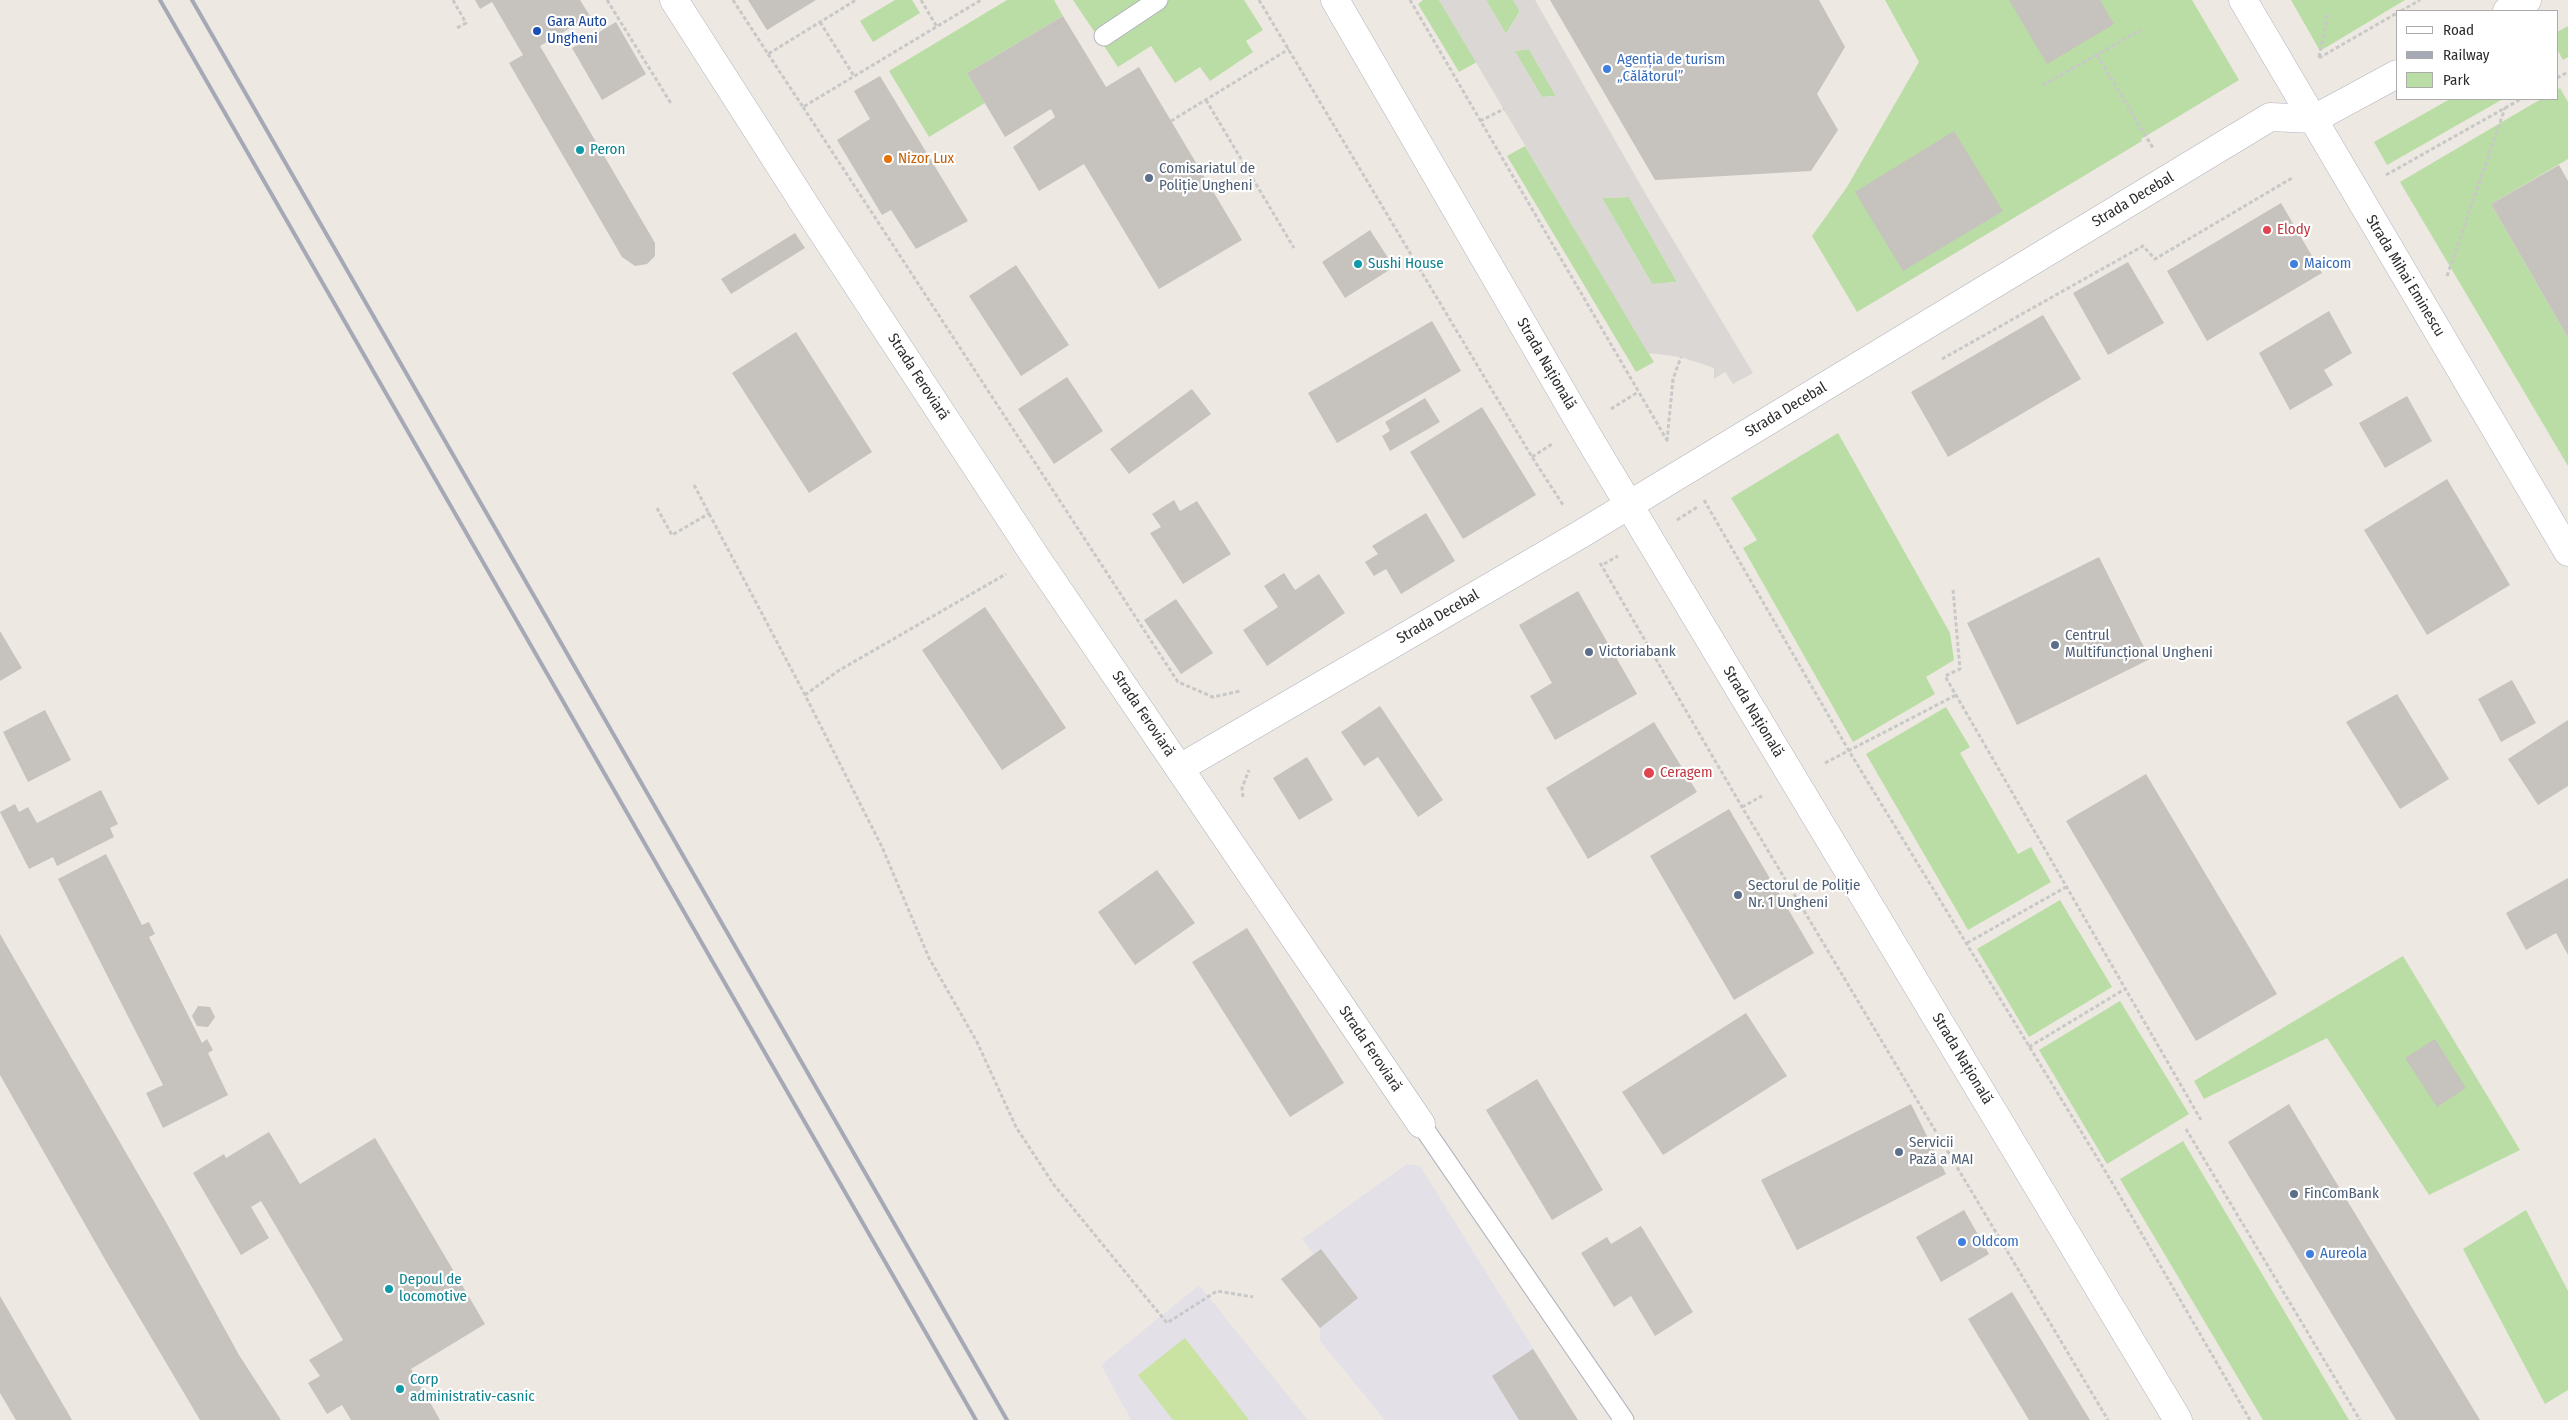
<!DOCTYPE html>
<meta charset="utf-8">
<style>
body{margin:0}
#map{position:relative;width:2568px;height:1420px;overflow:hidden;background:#ede8e2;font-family:"Fira Sans Condensed",sans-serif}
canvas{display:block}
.legend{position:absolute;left:2396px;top:10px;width:162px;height:90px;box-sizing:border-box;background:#fff;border:1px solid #ababab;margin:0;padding:6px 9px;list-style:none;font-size:15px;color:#2d2d2d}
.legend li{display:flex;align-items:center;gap:10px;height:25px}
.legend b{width:25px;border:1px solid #ababab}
</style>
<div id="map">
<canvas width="2568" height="1420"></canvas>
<ul class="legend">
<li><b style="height:6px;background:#fff"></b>Road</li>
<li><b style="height:6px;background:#a5a8b5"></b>Railway</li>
<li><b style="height:14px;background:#badda5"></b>Park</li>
</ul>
</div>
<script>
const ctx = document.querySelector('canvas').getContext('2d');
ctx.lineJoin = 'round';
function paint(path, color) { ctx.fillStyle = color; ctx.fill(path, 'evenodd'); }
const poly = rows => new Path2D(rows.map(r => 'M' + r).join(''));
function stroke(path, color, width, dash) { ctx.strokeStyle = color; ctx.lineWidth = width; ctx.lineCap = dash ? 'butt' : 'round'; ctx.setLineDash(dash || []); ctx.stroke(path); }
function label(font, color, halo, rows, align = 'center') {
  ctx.font = font + ' "Fira Sans Condensed",sans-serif'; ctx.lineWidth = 4.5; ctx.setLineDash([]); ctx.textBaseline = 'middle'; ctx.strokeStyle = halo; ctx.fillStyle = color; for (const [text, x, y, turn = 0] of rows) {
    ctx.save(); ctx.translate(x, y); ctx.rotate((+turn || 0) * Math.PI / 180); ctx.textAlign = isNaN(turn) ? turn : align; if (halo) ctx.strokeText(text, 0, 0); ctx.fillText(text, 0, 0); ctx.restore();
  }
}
const industrial = poly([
 [1407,1164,1420,1166,1578,1420,1385,1420,1320,1341,1320,1328,1281,1279,1313,1254,1302,1239],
 [1199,1285,1308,1420,1131,1420,1101,1365]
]);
const green = poly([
 [895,0,912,0,920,13,873,42,860,21],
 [1007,0,1054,0,1063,16,967,73,985,103,929,137,889,71],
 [1073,0,1244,0,1263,30,1246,41,1253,52,1210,81,1200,67,1175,83,1151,46,1118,67],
 [1423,0,1439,0,1477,62,1459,72,1418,4],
 [1486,0,1513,0,1520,11,1506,34],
 [1885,0,2192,0,2239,80,2141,139,2142,141,1857,312,1812,236,1847,187,1919,62],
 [2291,0,2405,0,2320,51],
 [2568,26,2568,57,2563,60,2557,49,2557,32],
 [1529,49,1556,96,1542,97,1514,51],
 [2560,88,2568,102,2568,159,2491,204,2568,338,2568,466,2400,182,2541,99,2557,99,2557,90],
 [2450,99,2503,99,2387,165,2374,142],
 [1525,146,1654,362,1636,372,1507,156],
 [1629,197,1677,282,1652,284,1602,198],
 [1838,433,1950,633,1954,660,1926,677,1935,694,1853,742,1743,548,1757,540,1731,498],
 [1946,707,1970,747,1960,753,2018,854,2031,847,2051,882,1968,930,1866,754],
 [2060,900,2112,987,2029,1037,1977,949],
 [2403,956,2520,1150,2429,1195,2327,1038,2204,1099,2194,1081],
 [2120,1001,2189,1114,2107,1164,2039,1050],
 [2183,1141,2349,1420,2263,1420,2120,1179],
 [2526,1210,2568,1291,2568,1390,2545,1404,2463,1249]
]);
const pitch = poly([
 [1185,1338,1249,1420,1173,1420,1138,1375]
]);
const plaza = poly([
 [1439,0,1486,0,1506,34,1520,12,1513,0,1535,0,1648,198,1753,373,1733,384,1725,372,1714,379,1714,368,1681,357,1648,353],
 [1529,49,1555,95,1555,96,1542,97,1515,51],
 [1629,197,1677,282,1676,282,1652,284,1602,198]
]);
const building = poly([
 [475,0,580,0,590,16,540,46,655,243,655,256,647,264,635,266,622,257,509,63,523,55,492,2,480,9],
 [748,0,816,0,767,30],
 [1550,0,1819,0,1845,47,1817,94,1838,130,1811,171,1655,180],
 [2009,0,2100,0,2114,24,2047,64],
 [1063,16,1106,87,1139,67,1242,240,1159,289,1084,164,1039,191,1013,147,1055,117,1051,109,1005,137,967,73],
 [616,22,646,74,602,100,572,48],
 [880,76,968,221,916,249,891,210,882,215,837,140,870,119,854,91],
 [1954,131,2003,211,1903,271,1855,192],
 [2559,165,2568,181,2568,338,2491,204],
 [2281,203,2322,273,2207,341,2167,271],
 [1370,230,1394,267,1345,298,1322,262],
 [795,233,805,248,731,294,721,279],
 [2128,262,2164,323,2108,355,2073,293],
 [1016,265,1069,345,1021,376,969,296],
 [2329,311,2352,353,2324,370,2333,385,2290,410,2259,353],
 [2043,315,2081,379,1948,457,1911,392],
 [1432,321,1461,371,1337,443,1308,393],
 [796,332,872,452,809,493,732,373],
 [1067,377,1103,431,1054,464,1018,409],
 [1192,389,1211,414,1129,474,1110,449],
 [2407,396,2432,441,2385,468,2359,423],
 [1425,398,1440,422,1390,451,1382,436,1390,431,1385,422],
 [1482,407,1536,495,1463,539,1410,452],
 [2447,479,2510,585,2427,635,2364,530],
 [1174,500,1180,511,1197,501,1231,554,1183,584,1150,533,1161,527,1152,514],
 [1426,513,1455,561,1401,594,1386,569,1374,576,1365,562,1378,554,1372,546],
 [2099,557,2150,659,2017,725,1967,623],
 [1284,573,1295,590,1319,574,1345,613,1267,666,1243,630,1278,607,1264,586],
 [1578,591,1637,694,1555,740,1530,696,1552,683,1519,625],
 [1176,599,1213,653,1181,674,1144,620],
 [985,607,1066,728,1002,770,922,650],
 [0,631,22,668,0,681],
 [2512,680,2536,723,2501,742,2478,699],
 [2397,694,2449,779,2400,809,2346,722],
 [1380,706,1443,800,1418,817,1378,757,1364,766,1341,732],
 [45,710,71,760,28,782,3,732],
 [2568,720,2568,786,2538,805,2508,759],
 [1654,722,1697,792,1588,859,1546,788],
 [1307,757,1333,800,1299,820,1273,778],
 [2146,774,2277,994,2196,1041,2066,821],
 [101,790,118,824,110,828,114,837,57,866,53,857,29,869,0,812,15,804,19,812,28,807,37,823],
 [1729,809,1814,953,1734,1000,1650,856],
 [106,854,142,925,149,922,155,934,149,937,202,1043,207,1039,213,1050,208,1053,228,1095,163,1128,146,1093,163,1085,58,879],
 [1157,870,1195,923,1135,965,1098,912],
 [2568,878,2568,955,2556,933,2526,950,2506,913],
 [1247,928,1344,1083,1290,1117,1192,962],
 [0,934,167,1224,239,1355,281,1420,200,1420,107,1263,0,1075],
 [198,1006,210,1007,215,1017,208,1027,197,1026,192,1016],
 [1746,1013,1787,1076,1663,1155,1622,1092],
 [2435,1039,2466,1088,2437,1107,2405,1058],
 [1537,1079,1603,1190,1552,1220,1486,1110],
 [1911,1104,1946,1174,1797,1250,1761,1180],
 [2289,1104,2322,1159,2480,1420,2396,1420,2228,1142],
 [269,1132,300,1184,375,1138,485,1324,411,1369,440,1420,351,1420,342,1405,327,1414,308,1383,320,1376,309,1360,343,1340,261,1201,251,1207,269,1238,241,1255,193,1173,224,1154,226,1158],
 [1964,1210,1989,1254,1941,1282,1916,1237],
 [1641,1226,1693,1312,1655,1336,1631,1296,1614,1307,1581,1253,1607,1237,1611,1244],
 [1321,1249,1358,1298,1320,1328,1281,1279],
 [2012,1292,2090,1420,2029,1420,1968,1319],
 [0,1296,72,1420,16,1420,0,1393],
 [1533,1349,1578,1420,1519,1420,1492,1376]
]);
const path = poly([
 [453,0,466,23,455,29],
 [607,0,672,105],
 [733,0,768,54,856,0],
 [921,0,937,27],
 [1259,0,1532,457,1563,505],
 [1410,0,1668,442],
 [2401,11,2420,0],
 [820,22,854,76],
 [768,54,803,107,981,0],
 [2097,55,2153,148],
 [2319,57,2328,13],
 [2319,58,2397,13],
 [2557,78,2568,72],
 [2043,85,2141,30],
 [1206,100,1294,248],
 [803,107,1178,682,1213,697,1240,691],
 [1171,121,1289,49],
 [1480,121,1504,109],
 [2386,175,2521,99],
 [2447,276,2505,108],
 [1942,359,2143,246,2155,259,2292,178],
 [1611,409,1638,392],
 [1667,441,1673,379,1681,357],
 [1532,457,1552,444],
 [694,485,805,695,882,847,929,958,977,1042,1016,1127,1054,1185,1167,1323,1217,1291,1253,1297],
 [1704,500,1849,751,2107,1174,2250,1420],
 [657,508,672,535,710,513],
 [1677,520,1699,506],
 [1600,563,1742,807,2108,1420],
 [1604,564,1618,556],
 [1953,590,1960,669,1945,676,2201,1120],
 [805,695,838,671,1006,574],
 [1825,763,1956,695],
 [1243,797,1242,788,1249,770],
 [1742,807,1762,796],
 [1967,943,2066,887],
 [2029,1047,2125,989],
 [2186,1129,2360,1420]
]);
const lane = poly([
 [1104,36,1158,0],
 [1421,1124,1624,1420]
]);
const street = poly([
 [674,0,816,222,1035,556,1421,1124],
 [2243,0,2568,552],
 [2507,11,2527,0],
 [1180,768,1581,534,2270,117,2314,119,2397,74]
]);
const secondary = poly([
 [1335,0,1587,435,2178,1420]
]);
const rail = poly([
 [160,0,976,1420],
 [192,0,1007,1420]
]);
const markers = [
 [537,31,5,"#1a4fb4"],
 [1607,69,5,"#3f7fe0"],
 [580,150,5,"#0f9aa8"],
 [888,159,5,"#e8710a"],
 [1149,178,5,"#5c6f8a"],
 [2267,230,5,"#e0444e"],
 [1358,264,5,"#0f9aa8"],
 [2294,264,5,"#3f7fe0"],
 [2055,645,5,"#5c6f8a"],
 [1589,652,5,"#5c6f8a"],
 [1649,773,6,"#e0444e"],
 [1738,895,5,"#5c6f8a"],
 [1899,1152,5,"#5c6f8a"],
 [2294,1194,5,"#5c6f8a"],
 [1962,1242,5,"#3f7fe0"],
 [2310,1254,5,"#3f7fe0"],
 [389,1289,5,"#0f9aa8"],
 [400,1389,5,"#0f9aa8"]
];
const transitNames = [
 ["Gara Auto",547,22],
 ["Ungheni",547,39]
];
const shopNames = [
 ["Agenția de turism",1617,60],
 ["„Călătorul”",1617,77],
 ["Maicom",2304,264],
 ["Oldcom",1972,1242],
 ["Aureola",2320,1254]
];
const cultureNames = [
 ["Peron",590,150],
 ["Sushi House",1368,264],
 ["Depoul de",399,1280],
 ["locomotive",399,1297],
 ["Corp",410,1380],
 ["administrativ-casnic",410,1397]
];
const foodNames = [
 ["Nizor Lux",898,159]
];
const serviceNames = [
 ["Comisariatul de",1159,169],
 ["Poliție Ungheni",1159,186],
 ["Centrul",2065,636],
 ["Multifuncțional Ungheni",2065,653],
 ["Victoriabank",1599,652],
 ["Sectorul de Poliție",1748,886],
 ["Nr. 1 Ungheni",1748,903],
 ["Servicii",1909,1143],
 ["Pază a MAI",1909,1160],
 ["FinComBank",2304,1194]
];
const streetNames = [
 ["Strada Decebal",2133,200,-31],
 ["Strada Mihai Eminescu",2405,276,59],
 ["Strada Națională",1546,364,60],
 ["Strada Feroviară",918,377,57],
 ["Strada Decebal",1786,410,-31],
 ["Strada Decebal",1438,617,-30],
 ["Strada Națională",1753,712,59],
 ["Strada Feroviară",1143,714,56],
 ["Strada Feroviară",1370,1049,56],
 ["Strada Națională",1962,1059,59]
];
const healthNames = [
 ["Elody",2277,230],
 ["Ceragem",1660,773]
];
paint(industrial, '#e3e1e7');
paint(green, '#badda5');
paint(pitch, '#cae3a2');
paint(plaza, '#dad7d4');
paint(building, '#c6c2bd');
stroke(lane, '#b2b4bc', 21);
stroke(street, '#b2b4bc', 29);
stroke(secondary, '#b2b4bc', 29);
stroke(path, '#c8c8c8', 3, [4, 2.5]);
stroke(lane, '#fff', 19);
stroke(street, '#fff', 28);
stroke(secondary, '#fff', 28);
stroke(rail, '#a5a8b5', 4);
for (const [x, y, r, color] of markers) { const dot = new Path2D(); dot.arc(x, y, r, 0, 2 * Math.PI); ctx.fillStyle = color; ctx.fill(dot); stroke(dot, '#fff', 2); }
label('15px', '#164399', '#fff', transitNames, 'left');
label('15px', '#366cbe', '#fff', shopNames, 'left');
label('15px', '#0d838f', '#fff', cultureNames, 'left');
label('15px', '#c56008', '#fff', foodNames, 'left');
label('15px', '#4e5e75', '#fff', serviceNames, 'left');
label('15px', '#2d2d2d', '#fff', streetNames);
label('15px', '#be3a42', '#fff', healthNames, 'left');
</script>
